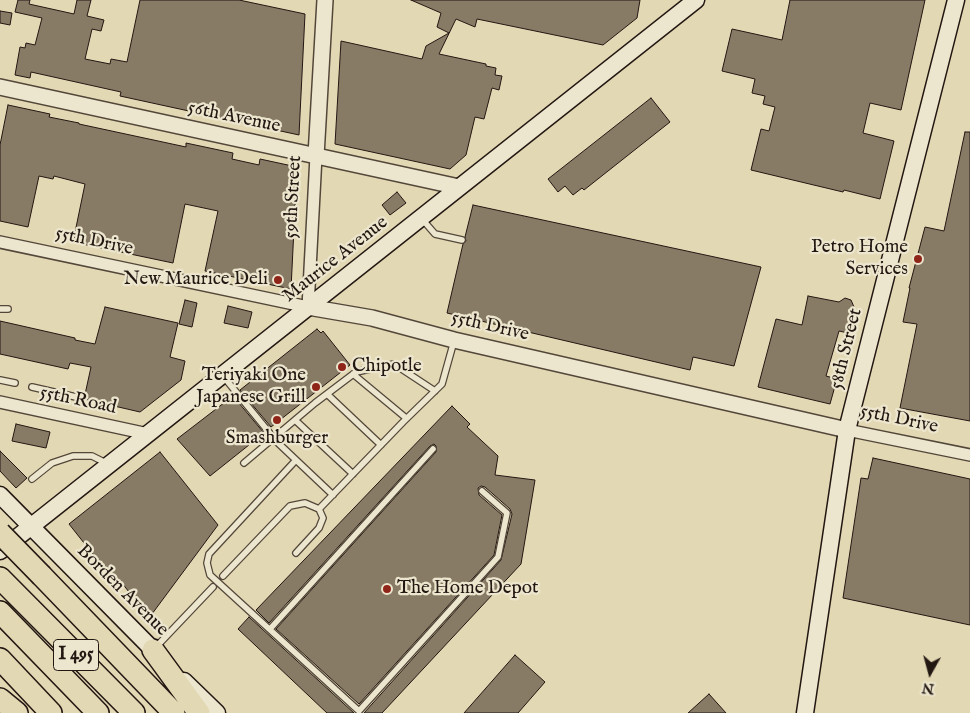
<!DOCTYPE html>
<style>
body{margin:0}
#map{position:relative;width:970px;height:713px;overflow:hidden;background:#e3d8b4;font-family:"IM FELL English",serif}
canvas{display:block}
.north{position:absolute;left:905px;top:648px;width:50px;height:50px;-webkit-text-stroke:4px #ede6ce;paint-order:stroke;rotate:187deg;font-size:14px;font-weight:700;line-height:20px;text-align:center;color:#231712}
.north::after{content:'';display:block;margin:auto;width:18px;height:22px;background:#231712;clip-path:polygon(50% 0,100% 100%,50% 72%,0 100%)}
</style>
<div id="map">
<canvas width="970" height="713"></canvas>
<div class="north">N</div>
</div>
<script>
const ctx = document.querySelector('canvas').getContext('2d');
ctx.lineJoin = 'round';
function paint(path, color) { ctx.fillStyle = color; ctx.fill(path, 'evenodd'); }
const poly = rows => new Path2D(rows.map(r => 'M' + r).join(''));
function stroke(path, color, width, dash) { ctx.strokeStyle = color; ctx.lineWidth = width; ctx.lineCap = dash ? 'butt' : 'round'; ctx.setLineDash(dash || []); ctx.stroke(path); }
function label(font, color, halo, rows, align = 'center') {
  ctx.font = font + ' "IM FELL English",serif'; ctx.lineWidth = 4.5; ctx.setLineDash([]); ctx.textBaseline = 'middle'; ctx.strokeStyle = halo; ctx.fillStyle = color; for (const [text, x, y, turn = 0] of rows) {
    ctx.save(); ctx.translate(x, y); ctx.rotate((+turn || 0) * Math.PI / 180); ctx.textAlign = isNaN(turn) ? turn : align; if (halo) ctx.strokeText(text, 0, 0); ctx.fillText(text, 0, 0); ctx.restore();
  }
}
const building = poly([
 [18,0,30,0,29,4,74,14,77,0,91,0,87,16,104,20,101,31,92,29,85,59,110,64,111,59,127,62,140,0,239,0,305,14,299,135,120,96,121,92,31,72,30,78,15,75,20,47,25,48,26,43,35,45,42,18,15,12,18,0],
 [411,0,640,0,637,18,603,45,477,19,475,27,456,19,439,54,486,64,486,66,496,68,495,75,502,76,499,90,492,88,484,119,475,117,466,155,450,169,335,144,341,41,422,59,426,46,449,33,437,27,441,13,411,0],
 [790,0,925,0,901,110,870,103,863,133,894,141,880,199,844,190,843,192,751,170,761,129,769,131,775,107,763,104,765,96,752,93,755,79,722,71,732,29,782,40,790,0],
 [0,11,12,13,10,25,0,23,0,11],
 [651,98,670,122,584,190,582,188,573,195,565,186,558,192,548,179,651,98],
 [8,105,50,114,49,117,79,123,79,124,186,147,186,143,233,153,232,159,259,165,260,159,297,167,291,289,205,271,218,211,185,204,173,263,73,242,85,184,54,176,53,179,39,176,28,227,0,221,0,145,8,105],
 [965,132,970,132,970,421,900,408,917,324,903,322,910,288,909,288,925,227,944,231,965,132],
 [397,192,406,203,390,215,382,205,397,192],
 [473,205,761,267,734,366,693,357,690,370,447,313,463,244,466,241,465,237,473,205],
 [808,296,839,302,845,298,851,300,854,307,848,333,839,331,826,376,837,379,830,404,758,387,776,319,802,325,808,296],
 [185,300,197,303,192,327,179,324,185,300],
 [228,306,252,312,248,328,224,323,228,306],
 [105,307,178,323,170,357,185,361,181,380,140,412,84,399,91,367,70,363,68,369,0,354,0,321,75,338,75,340,95,344,105,307],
 [317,329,321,333,323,331,350,365,271,427,240,390,317,329],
 [233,396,264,433,210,476,177,439,233,396],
 [452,406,470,424,467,427,498,456,495,475,535,480,521,564,382,713,364,713,501,560,512,514,510,509,485,487,481,486,478,488,479,495,502,515,494,555,359,704,276,629,436,452,436,446,434,444,430,446,269,623,256,610,452,406],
 [16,424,50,432,46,448,12,441,16,424],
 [0,451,27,478,16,488,0,471,0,451],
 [160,452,218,525,149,618,122,583,118,586,69,524,160,452],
 [873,458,970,479,970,625,843,598,861,478,868,479,873,458],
 [249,617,354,713,327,713,238,629,249,617],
 [515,655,545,682,518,713,464,713,515,655],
 [709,694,726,713,688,713,709,694]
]);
const service = poly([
 [422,219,435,234,462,240],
 [0,309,8,309],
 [353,374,406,418],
 [223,376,277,442,333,495],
 [0,380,15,383],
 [32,387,76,397],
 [327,394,381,445],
 [295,420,353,474],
 [296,460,209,554,207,563,210,575,359,711,498,557,507,513,482,491],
 [244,463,315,403,356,372,394,364,435,391],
 [32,479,52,463,73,456,92,456,106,463],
 [296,553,319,528,323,518,319,509],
 [223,576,290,506,305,503,319,509,403,422,442,384,454,341],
 [270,629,433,449],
 [156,647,213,587]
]);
const minor = poly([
 [0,242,308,307,316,156],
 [0,402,148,434],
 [847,430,970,455]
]);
const tertiary = poly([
 [0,87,459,187],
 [316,156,325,0],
 [308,307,372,318,454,340,847,430]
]);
const secondary = poly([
 [0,495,162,659],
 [0,551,696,0],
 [184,681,217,713],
 [805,713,847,430,956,0]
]);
const motorway = poly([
 [42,576,174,713],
 [0,578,134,713],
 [0,612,98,713],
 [153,650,199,713],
 [0,659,51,713],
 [0,699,17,713]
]);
const motorwayBridge = poly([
 [0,533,42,576]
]);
const markers = [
 [918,259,5,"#8f2418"],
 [278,280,5,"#8f2418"],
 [342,367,5,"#8f2418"],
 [316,387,5,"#8f2418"],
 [277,420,5,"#8f2418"],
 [387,589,5,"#8f2418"]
];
const shields = [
 [76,655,45]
];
const shieldNames = [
 ["I 495",76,655]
];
const streetNames = [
 ["56th Avenue",234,118,12],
 ["59th Street",294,197,-87],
 ["55th Drive",94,242,12],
 ["Maurice Avenue",336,260,-38],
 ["55th Drive",490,327,13],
 ["58th Street",847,349,-76],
 ["55th Road",78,401,12],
 ["55th Drive",899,420,12],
 ["Borden Avenue",122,591,45]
];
const poiNames = [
 ["Petro Home",908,248],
 ["Services",908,270],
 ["New Maurice Deli",268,280],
 ["Chipotle",352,367,"left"],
 ["Teriyaki One",306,376],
 ["Japanese Grill",306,398],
 ["Smashburger",277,439,"center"],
 ["The Home Depot",397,589,"left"]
];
paint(building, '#877b66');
stroke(building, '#231712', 1);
stroke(service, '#53473a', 8);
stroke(minor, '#53473a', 14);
stroke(tertiary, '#53473a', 18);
stroke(secondary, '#231712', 19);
stroke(motorway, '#231712', 24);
stroke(service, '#ede6ce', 5.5);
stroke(minor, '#ede6ce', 11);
stroke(tertiary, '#ede6ce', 15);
stroke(secondary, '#ede6ce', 16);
stroke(motorway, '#e3d8b4', 21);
stroke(motorwayBridge, '#231712', 24, []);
stroke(motorwayBridge, '#e3d8b4', 21);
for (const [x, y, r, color] of markers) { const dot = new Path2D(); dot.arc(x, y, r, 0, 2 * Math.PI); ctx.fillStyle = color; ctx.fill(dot); stroke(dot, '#ede6ce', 2); }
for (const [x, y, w] of shields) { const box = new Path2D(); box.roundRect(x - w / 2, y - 15.5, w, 31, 4); ctx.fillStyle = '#ede6ce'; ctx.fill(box); stroke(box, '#231712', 1); }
label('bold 18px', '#231712', null, shieldNames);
label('19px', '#231712', '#ede6ce', streetNames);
label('19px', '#231712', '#ede6ce', poiNames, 'right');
</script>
